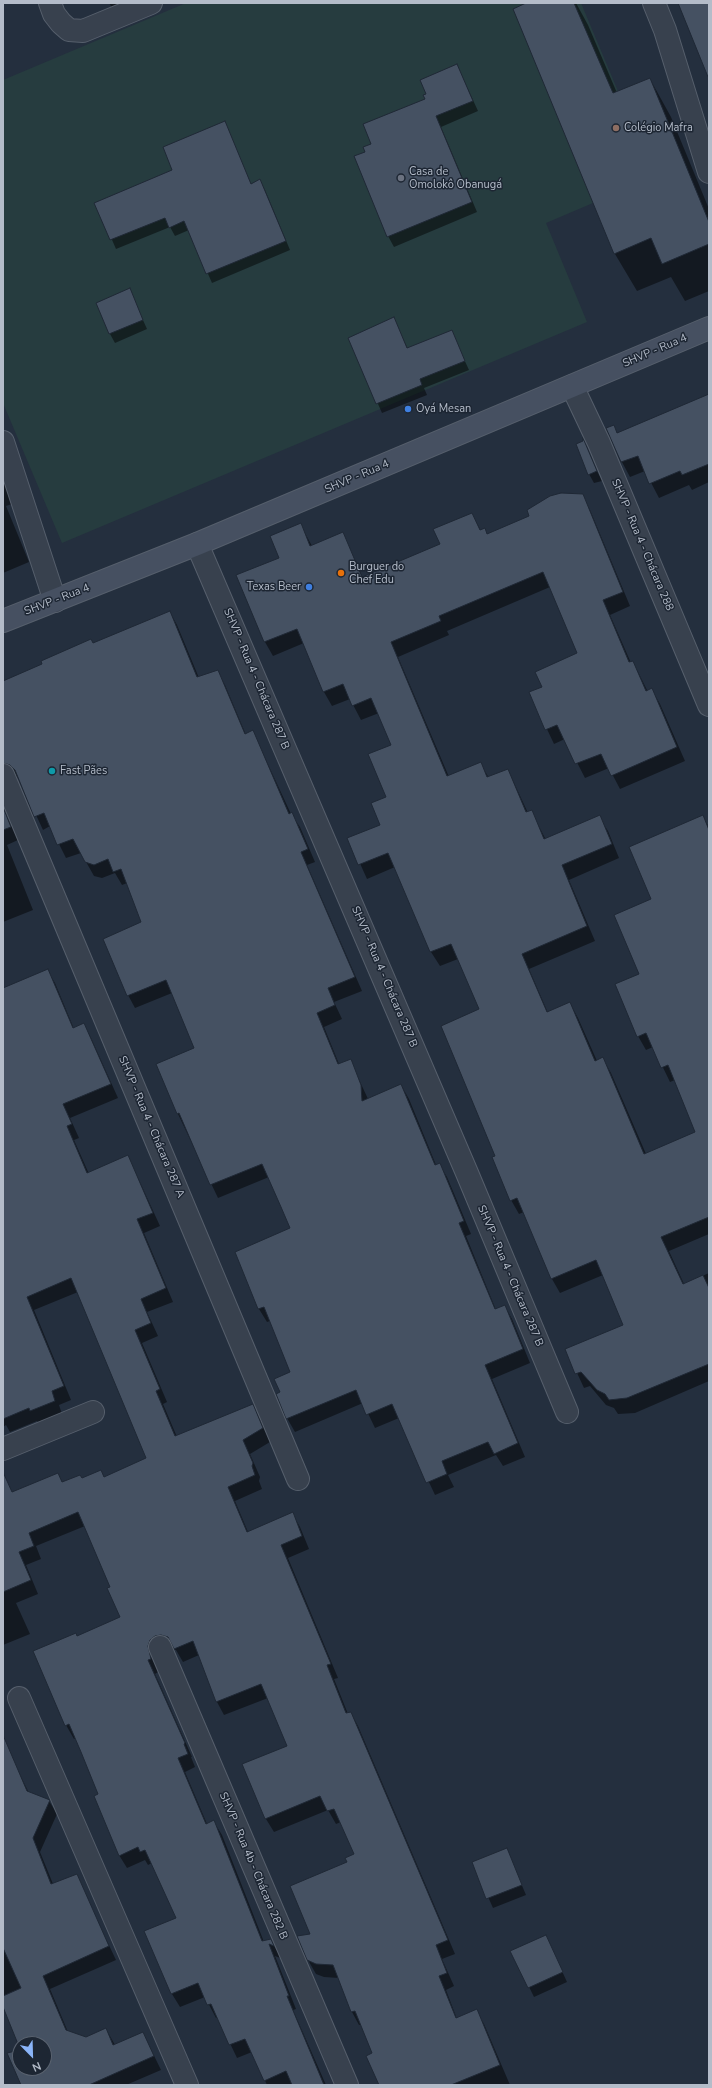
<!DOCTYPE html>
<meta charset="utf-8">
<style>
body{margin:0}
#map{position:relative;width:712px;height:2088px;overflow:hidden;background:#242f3e;font-family:"Nunito Sans",sans-serif}
canvas{display:block}
.frame{position:absolute;inset:0;border:4px solid #b4bcc9;pointer-events:none}
.north{position:absolute;left:12px;top:2036px;width:40px;height:40px;box-sizing:border-box;background:#1d2633;border:1px solid #59626f;border-radius:50%;rotate:157deg;font-size:11px;font-weight:700;line-height:16px;text-align:center;color:#b4bcc9}
.north::after{content:'';display:block;margin:auto;width:14px;height:18px;background:#8ab4f8;clip-path:polygon(50% 0,100% 100%,50% 72%,0 100%)}
</style>
<div id="map">
<canvas width="712" height="2088"></canvas>
<div class="frame"></div>
<div class="north">N</div>
</div>
<script>
const ctx = document.querySelector('canvas').getContext('2d');
ctx.lineJoin = 'round';
function paint(path, color) { ctx.fillStyle = color; ctx.fill(path, 'evenodd'); }
const poly = rows => new Path2D(rows.map(r => 'M' + r).join(''));
function stroke(path, color, width, dash) { ctx.strokeStyle = color; ctx.lineWidth = width; ctx.lineCap = dash ? 'butt' : 'round'; ctx.setLineDash(dash || []); ctx.stroke(path); }
function label(font, color, halo, rows, align = 'center') {
  ctx.font = font + ' "Nunito Sans",sans-serif'; ctx.lineWidth = 3; ctx.setLineDash([]); ctx.textBaseline = 'middle'; ctx.strokeStyle = halo; ctx.fillStyle = color; for (const [text, x, y, turn = 0] of rows) {
    ctx.save(); ctx.translate(x, y); ctx.rotate((+turn || 0) * Math.PI / 180); ctx.textAlign = isNaN(turn) ? turn : align; if (halo) ctx.strokeText(text, 0, 0); ctx.fillText(text, 0, 0); ctx.restore();
  }
}
const green = poly([
 [186,3,581,3,654,177,546,223,587,322,62,543,3,403,3,80]
]);
const shadow = poly([
 [109,3,141,3,116,14],
 [530,3,576,3,588,25,617,93,650,79,671,117,709,209,709,291,685,301,671,277,637,291,615,254],
 [457,65,478,111,441,127,477,212,394,247,388,236,366,152,372,145,426,99,427,94],
 [224,122,251,184,260,181,265,190,290,250,212,283,189,230,175,236,170,227,116,249,96,203,174,170],
 [129,289,147,329,115,343,110,334],
 [393,318,408,349,451,331,469,370,424,388,427,395,382,413,349,338],
 [709,395,709,482,692,490,689,485,659,498,645,471,630,477,622,462,613,426,617,433],
 [586,449,602,481,594,483,589,474],
 [3,477,12,504,6,506,29,562,3,573],
 [582,495,590,510,630,606,610,615,631,663,633,662,648,692,652,690,660,704,685,761,620,789,609,768,585,778,565,739,554,744,530,693,543,687,579,653,550,587,447,631,449,635,398,657,449,777,480,763,489,778,508,770,528,813,531,811,546,840,599,817,608,831,619,858,569,880,595,941,529,969,548,1013,570,1003,578,1018,597,1061,603,1059,611,1073,646,1154,697,1133,675,1080,670,1082,653,1047,646,1050,638,1036,640,974,652,900,702,816,709,827,709,1234,669,1251,684,1284,709,1273,709,1381,635,1413,618,1414,614,1408,606,1405,590,1386,584,1388,566,1349,625,1326,603,1275,560,1293,552,1279,524,1212,519,1214,511,1200,496,1156,480,1010,458,959,440,966,431,952,395,867,367,879,349,839,382,825,388,797,392,745,379,713,361,720,350,699,332,706,324,692,304,643,273,656,265,642,238,576,281,559,300,524,312,546,342,533,363,578,441,545,472,514,481,531,487,535],
 [170,612,177,625,199,678,217,671,225,685,246,735,253,732,291,814,300,827,315,862,307,865,362,991,334,1002,342,1019,324,1027,339,1064,350,1060,368,1099,401,1085,409,1099,436,1165,439,1164,447,1177,471,1234,466,1236,496,1310,505,1306,512,1319,530,1363,492,1379,525,1457,503,1466,496,1455,448,1475,454,1487,435,1495,399,1418,375,1428,363,1403,295,1432,287,1418,281,1393,292,1373,270,1321,267,1322,259,1309,236,1252,291,1229,269,1177,218,1198,178,1114,157,1065,195,1048,172,993,135,1008,128,995,143,923,127,883,122,885,115,873,102,878,94,876,81,853,66,858,50,826,43,830,19,778,13,776,3,779,3,682],
 [3,804,18,840,7,845,33,910,3,922],
 [47,970,55,983,74,1029,84,1025,91,1038,118,1098,70,1118,79,1138,74,1140,89,1174,128,1156,160,1226,144,1233,173,1302,147,1312,158,1336,142,1343,167,1402,163,1404,177,1437,252,1405,260,1418,270,1442,250,1454,260,1477,259,1481,262,1489,235,1501,248,1532,292,1513,300,1527,309,1549,288,1558,338,1678,334,1679,348,1714,351,1713,358,1726,455,1954,442,1959,454,1986,446,1990,457,2019,476,2011,484,2024,510,2085,380,2085,374,2054,362,2024,359,2025,352,2012,339,1978,324,1977,316,1974,308,1960,312,1934,348,1863,355,1855,341,1822,336,1824,328,1810,274,1832,266,1819,244,1764,288,1747,268,1698,224,1715,217,1702,199,1655,183,1662,176,1650,169,1648,155,1659,158,1672,155,1674,192,1757,191,1757,195,1767,185,1772,207,1824,214,1822,222,1835,264,1942,271,1941,279,1954,280,1958,275,1956,296,2009,293,2010,326,2085,267,2085,252,2052,237,2058,218,2018,216,2018,205,1997,180,2007,172,1994,146,1932,177,1918,152,1863,148,1865,145,1860,127,1868,119,1855,99,1795,76,1738,74,1739,66,1725,77,1637,121,1618,111,1587,85,1526,36,1546,41,1559,26,1565,38,1594,16,1603,30,1634,3,1645,3,1492,5,1496,58,1474,63,1483,82,1479,101,1471,105,1478,148,1459,78,1292,34,1310,71,1400,59,1405,62,1414,39,1424,37,1421,10,1432,6,1425,3,1427,3,989],
 [18,1771,29,1793,49,1801,57,1814,40,1852,53,1884,76,1876,116,1960,50,1989,68,2032,86,2038,106,2029,115,2045,143,2033,161,2070,126,2085,22,2085,9,2056,20,2051,20,2068,44,2068,44,2044,20,2044,20,2046,3,2004,3,1777],
 [507,1850,526,1895,493,1908,473,1863],
 [550,1945,567,1982,534,1997,512,1952]
]);
const building = poly([
 [526,3,574,3,613,93,650,78,709,222,709,244,662,264,651,238,614,254,513,9,526,3],
 [678,3,709,3,709,77,708,77,678,3],
 [457,64,473,101,436,116,472,202,387,237,354,156,365,152,363,147,371,144,363,124,425,99,423,95,426,94,420,80,457,64],
 [225,121,251,184,260,179,286,241,206,274,184,221,169,228,165,218,110,240,94,203,172,170,163,147,225,121],
 [130,288,143,320,109,334,96,303,130,288],
 [394,317,407,348,452,330,465,361,420,379,422,385,376,404,348,338,394,317],
 [709,394,709,464,682,475,680,471,649,484,638,456,621,462,606,428,614,425,617,433,709,394],
 [583,438,597,471,588,475,576,444,583,441,583,438],
 [561,493,583,494,623,592,603,600,629,662,633,661,646,691,652,688,677,747,611,776,601,754,575,764,557,725,545,730,529,692,542,687,535,672,577,653,543,572,439,616,441,621,391,642,447,776,481,762,487,777,508,769,526,812,532,810,544,839,600,815,612,844,562,865,587,926,522,954,547,1012,570,1002,595,1061,603,1057,644,1154,695,1132,668,1065,661,1068,646,1033,637,1037,615,984,639,974,614,915,651,899,629,847,703,815,709,830,709,1217,661,1237,683,1284,703,1275,709,1288,709,1364,627,1398,609,1400,605,1394,597,1390,581,1372,575,1374,565,1349,623,1325,596,1260,551,1279,517,1198,510,1201,492,1157,495,1156,441,1026,479,1009,451,944,430,952,388,853,358,865,347,838,380,825,371,803,386,797,368,754,391,745,371,698,352,706,343,684,323,692,297,629,264,642,236,575,279,558,270,536,301,523,310,546,343,532,362,577,440,544,433,529,472,513,480,530,485,528,487,534,529,516,527,510,550,496,561,493],
 [170,611,197,677,218,670,245,734,253,730,289,814,292,812,308,849,301,852,355,977,328,988,335,1005,317,1013,338,1064,351,1059,361,1085,362,1101,401,1084,435,1165,440,1163,464,1221,459,1223,495,1309,505,1305,523,1349,485,1365,518,1443,494,1454,488,1442,442,1461,447,1474,426,1483,392,1404,366,1415,356,1390,286,1419,276,1394,280,1392,274,1379,290,1372,264,1307,258,1309,235,1252,290,1228,281,1207,262,1164,210,1185,179,1113,177,1114,156,1064,194,1048,166,980,127,996,103,939,141,922,121,869,113,872,108,859,94,865,85,862,73,839,57,845,44,813,34,817,15,770,10,765,3,763,3,681,42,664,41,661,91,639,93,643,170,611],
 [3,807,11,827,3,830,3,807],
 [48,969,73,1028,84,1023,111,1084,63,1104,72,1124,67,1126,87,1173,128,1155,153,1213,137,1219,166,1288,141,1299,151,1323,135,1330,160,1389,156,1391,175,1436,253,1404,263,1428,243,1440,253,1463,252,1466,255,1475,228,1487,247,1532,293,1512,302,1536,281,1545,331,1664,327,1665,346,1713,351,1712,448,1940,436,1945,447,1973,439,1976,456,2018,477,2009,500,2065,451,2085,379,2085,366,2056,372,2053,355,2011,351,2012,333,1965,316,1964,307,1960,297,1936,310,1934,290,1886,347,1862,345,1858,354,1854,334,1809,327,1811,320,1796,265,1819,242,1764,287,1746,261,1684,216,1702,193,1641,174,1649,168,1637,161,1635,155,1636,150,1640,148,1646,151,1659,148,1660,185,1743,184,1744,188,1754,178,1758,206,1824,214,1820,262,1941,271,1939,274,1946,269,1944,289,1996,287,1996,324,2085,292,2085,286,2071,264,2081,245,2039,229,2045,211,2004,207,2005,198,1983,171,1994,144,1931,176,1918,145,1850,140,1852,138,1847,119,1856,94,1796,98,1794,81,1752,69,1724,65,1726,33,1651,76,1633,77,1636,120,1617,107,1588,110,1587,78,1512,29,1533,34,1546,19,1552,31,1580,3,1592,3,1472,12,1492,58,1473,62,1482,80,1475,82,1478,101,1470,104,1477,146,1458,71,1278,27,1297,64,1386,52,1391,55,1401,30,1411,29,1408,3,1419,3,988,48,969],
 [3,1735,27,1791,50,1800,33,1838,51,1884,77,1874,109,1946,43,1976,66,2030,86,2037,106,2028,113,2045,143,2032,154,2056,89,2085,21,2085,7,2053,20,2050,20,2068,44,2068,44,2044,20,2044,20,2049,3,2007,3,1996,21,1988,3,1948,3,1735],
 [507,1848,522,1885,486,1899,472,1862,507,1848],
 [546,1935,563,1972,528,1988,510,1951,546,1935]
]);
const street = poly([
 [50,3,54,14,61,23,69,30,83,31,151,3],
 [654,3,665,30,709,172],
 [572,386,599,443,709,705],
 [3,442,55,601],
 [197,544,467,1173,567,1412],
 [3,775,298,1479],
 [3,1449,93,1412],
 [160,1647,347,2085],
 [19,1698,187,2085]
]);
const secondary = poly([
 [3,621,197,544,709,328]
]);
const markers = [
 [616,128,4,"#8d6e63"],
 [401,178,4,"#6b7280"],
 [408,409,4,"#3f7fe0"],
 [341,573,4,"#e8710a"],
 [309,587,4,"#3f7fe0"],
 [52,771,4,"#0f9aa8"]
];
const poiNames = [
 ["Colégio Mafra",624,128],
 ["Casa de",409,172],
 ["Omolokô Obanugá",409,185],
 ["Oyá Mesan",416,409],
 ["Burguer do",349,567],
 ["Chef Edu",349,580],
 ["Texas Beer",301,587,"right"],
 ["Fast Pães",60,771]
];
const streetNames = [
 ["SHVP - Rua 4",655,351,-23],
 ["SHVP - Rua 4",357,477,-23],
 ["SHVP - Rua 4 - Chácara 288",642,545,67],
 ["SHVP - Rua 4",57,600,-21],
 ["SHVP - Rua 4 - Chácara 287 B",256,679,67],
 ["SHVP - Rua 4 - Chácara 287 B",384,977,67],
 ["SHVP - Rua 4 - Chácara 287 A",151,1127,67],
 ["SHVP - Rua 4 - Chácara 287 B",510,1276,67],
 ["SHVP - Rua 4b - Chácara 282 B",253,1866,67]
];
paint(green, '#263c3f');
paint(shadow, '#0007');
paint(building, '#455162');
stroke(building, '#1f2835', 1);
stroke(street, '#565f6c', 24);
stroke(secondary, '#565f6c', 24);
stroke(street, '#38414e', 22);
stroke(secondary, '#465061', 22);
for (const [x, y, r, color] of markers) { const dot = new Path2D(); dot.arc(x, y, r, 0, 2 * Math.PI); ctx.fillStyle = color; ctx.fill(dot); stroke(dot, '#1d2633', 1.5); }
label('11px', '#b4bcc9', '#1d2633', poiNames, 'left');
label('11px', '#b4bcc9', '#1d2633', streetNames);
</script>
